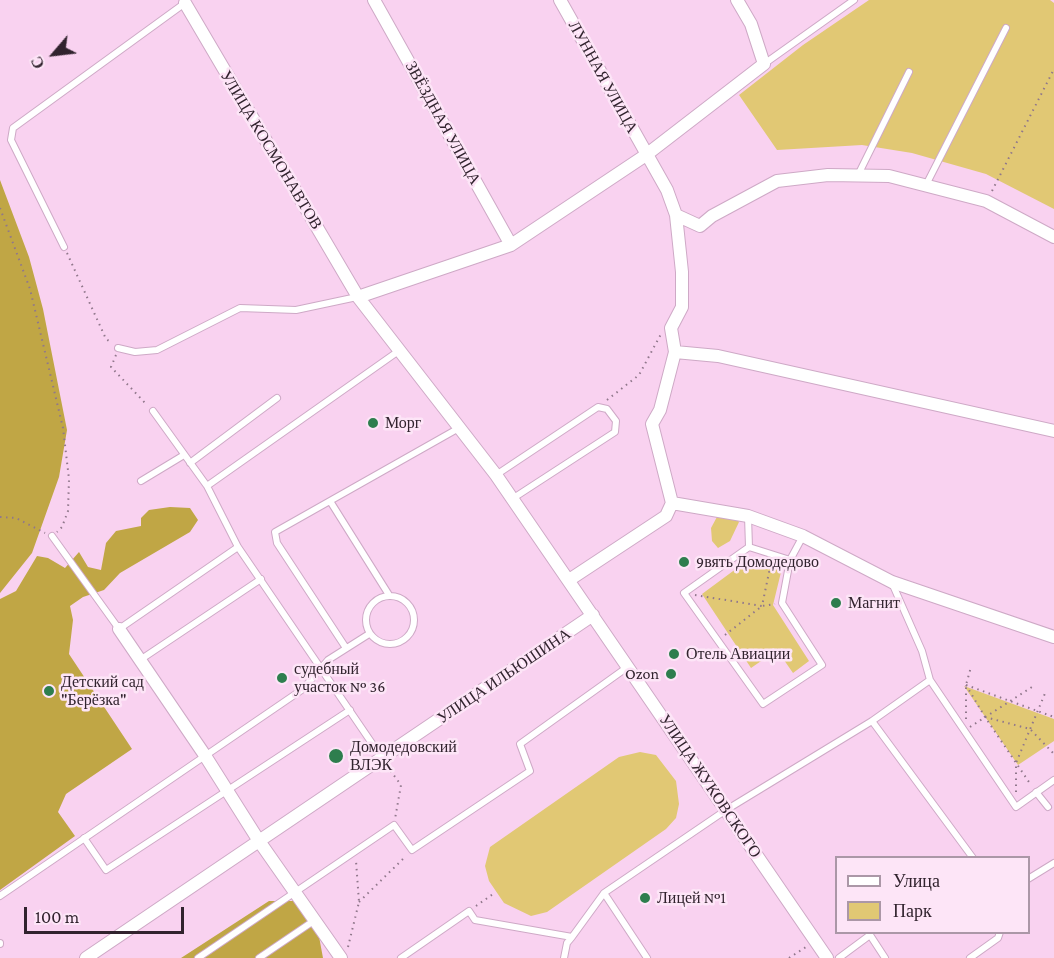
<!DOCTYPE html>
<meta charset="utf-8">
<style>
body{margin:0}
#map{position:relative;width:1054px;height:958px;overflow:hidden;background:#f9d2f0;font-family:"Crimson Pro",serif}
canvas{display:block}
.legend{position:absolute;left:835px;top:856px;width:195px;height:78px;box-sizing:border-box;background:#fde5f7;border:2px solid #ab97a7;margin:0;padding:8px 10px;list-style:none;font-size:18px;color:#31232e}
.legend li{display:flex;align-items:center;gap:12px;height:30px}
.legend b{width:30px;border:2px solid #ab97a7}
.north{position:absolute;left:24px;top:24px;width:60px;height:60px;-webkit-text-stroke:4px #fde5f7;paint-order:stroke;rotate:242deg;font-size:16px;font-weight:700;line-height:24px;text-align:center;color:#31232e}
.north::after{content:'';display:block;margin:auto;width:21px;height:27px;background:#31232e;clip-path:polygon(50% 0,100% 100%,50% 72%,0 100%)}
.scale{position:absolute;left:24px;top:907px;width:160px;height:27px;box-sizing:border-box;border:3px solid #31232e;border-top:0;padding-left:8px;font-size:18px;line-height:21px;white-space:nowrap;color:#31232e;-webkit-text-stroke:4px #fde5f7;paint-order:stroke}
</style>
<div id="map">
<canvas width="1054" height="958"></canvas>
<ul class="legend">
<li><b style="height:8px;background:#fff"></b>Улица</li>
<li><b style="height:16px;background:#e1c874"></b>Парк</li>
</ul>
<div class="north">С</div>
<div class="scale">100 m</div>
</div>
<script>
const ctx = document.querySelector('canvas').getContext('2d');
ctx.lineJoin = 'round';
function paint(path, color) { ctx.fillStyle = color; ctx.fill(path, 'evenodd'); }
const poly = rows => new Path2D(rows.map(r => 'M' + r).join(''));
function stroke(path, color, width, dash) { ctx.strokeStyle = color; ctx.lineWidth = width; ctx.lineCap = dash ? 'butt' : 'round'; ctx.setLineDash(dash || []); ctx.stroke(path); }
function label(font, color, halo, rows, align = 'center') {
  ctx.font = font + ' "Crimson Pro",serif'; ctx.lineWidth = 5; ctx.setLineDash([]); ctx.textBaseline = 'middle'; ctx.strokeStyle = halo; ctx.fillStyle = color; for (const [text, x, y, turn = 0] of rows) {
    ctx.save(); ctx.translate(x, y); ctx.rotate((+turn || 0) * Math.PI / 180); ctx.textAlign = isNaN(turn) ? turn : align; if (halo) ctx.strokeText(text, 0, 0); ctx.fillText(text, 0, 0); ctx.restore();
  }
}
const green = poly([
 [869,0,1050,0,1054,3,1054,209,986,174,912,153,862,145,777,150,739,95,803,45],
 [718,515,736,517,739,522,730,541,718,548,712,541,711,528],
 [752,557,782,568,773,605,809,661,793,673,777,650,751,668,702,594],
 [964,686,1054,719,1054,741,1018,765],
 [640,752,656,755,676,781,679,804,676,818,666,829,547,912,531,916,504,903,489,881,485,866,490,847,619,757]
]);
const forest = poly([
 [0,180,29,257,43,309,67,430,59,477,32,553,0,593],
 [170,507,190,508,198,520,190,532,120,573,104,590,83,597,70,606,73,620,69,654,132,749,66,794,58,812,75,836,0,890,0,599,16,591,37,556,48,558,65,568,79,552,88,567,101,570,106,543,116,531,141,526,141,518,149,510],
 [269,901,297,901,318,931,323,958,181,958]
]);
const path = poly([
 [992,191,1054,69],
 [0,208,30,289,63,428,69,479,68,511,62,527,57,532],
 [67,253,106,339,112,343],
 [116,355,111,367,147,405],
 [607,400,639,375,661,334],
 [0,517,16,518,45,533],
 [695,595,762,606,771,563],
 [725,635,762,606,775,604],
 [966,685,985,717,1031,785],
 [966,685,1054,717],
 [985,717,1030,729,1054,754],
 [966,719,966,685,971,667],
 [970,727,1032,687],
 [387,766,401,785,395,819],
 [1016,792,1016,763,1046,691],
 [359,902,406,856],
 [476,906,493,894],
 [348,947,359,902,356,861],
 [789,958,806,947]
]);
const service = poly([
 [764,64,854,0],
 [858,175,909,72],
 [926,185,1006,28],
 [64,247,11,140,13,128,185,3],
 [118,348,135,352,157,350,240,308,296,310,357,297],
 [153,411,207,486,238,547,382,758],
 [190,463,277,398],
 [496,475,598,407,607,409,616,421,615,432,512,499],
 [141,481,184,455],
 [207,486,400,350],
 [330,501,389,595],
 [748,516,749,547,684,593,763,704,822,665,782,603,790,560,803,536],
 [52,536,119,629,238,547],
 [749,547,790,560],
 '366 620a24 24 0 1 1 48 0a24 24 0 1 1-48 0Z',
 [346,648,277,543,275,532,459,428],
 [140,660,261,579],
 [930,680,1016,807,1054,780],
 [872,721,973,858],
 [1036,792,1048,807],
 [84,838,106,870,350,710],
 [1028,879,1054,863],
 [604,893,647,958],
 [0,896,303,689,328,660,369,634],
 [0,943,0,944],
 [198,958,394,825,412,850,530,771,520,744,629,666],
 [259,958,315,920],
 [401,958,469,911,475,920,572,937,604,893,726,810,872,721,930,680,922,651,892,583],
 [564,958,567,943,572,937],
 [839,958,870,935,885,958],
 [970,958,998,938,1000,932]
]);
const minor = poly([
 [374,0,511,245],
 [560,0,667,190,676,215,682,272,682,307,671,328,675,352,660,410,652,424,672,503,666,516,569,580],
 [185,3,358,297,496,475,827,958],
 [676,215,700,226,712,216,777,181,828,175,889,176,986,201,1054,237],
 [358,297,511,245,646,155,764,64,751,24,737,0],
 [675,352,718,356,1054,431],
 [672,503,748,516,803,536,892,582,1054,637],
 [119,629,204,754,259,841,341,958],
 [86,958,593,615]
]);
const markers = [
 [373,423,6,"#2e7e4e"],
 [684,562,6,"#2e7e4e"],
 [836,603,6,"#2e7e4e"],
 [674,654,6,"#2e7e4e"],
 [671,674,6,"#2e7e4e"],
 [282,678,6,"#2e7e4e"],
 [49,691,6,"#2e7e4e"],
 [336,756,8,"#2e7e4e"],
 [645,898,6,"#2e7e4e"]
];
const streetNames = [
 ["ЛУННАЯ УЛИЦА",603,77,61],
 ["ЗВЁЗДНАЯ УЛИЦА",443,123,61],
 ["УЛИЦА КОСМОНАВТОВ",271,150,59],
 ["УЛИЦА ИЛЬЮШИНА",504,676,-34],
 ["УЛИЦА ЖУКОВСКОГО",710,786,56]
];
const poiNames = [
 ["Морг",385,423],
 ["9вять Домодедово",696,562],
 ["Магнит",848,603],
 ["Отель Авиации",686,654],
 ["судебный",294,669],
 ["участок № 36",294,687],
 ["Ozon",659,674,"right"],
 ["Детский сад",61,682],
 ["\"Берёзка\"",61,700],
 ["Домодедовский",350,747],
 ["ВЛЭК",350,765],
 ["Лицей №1",657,898]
];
paint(green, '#e1c874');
paint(forest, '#c0a645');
stroke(service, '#cea9c6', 8);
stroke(minor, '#cea9c6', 14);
stroke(path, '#90778b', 2, [1.5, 4.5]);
stroke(service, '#fff', 6);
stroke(minor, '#fff', 12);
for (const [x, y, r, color] of markers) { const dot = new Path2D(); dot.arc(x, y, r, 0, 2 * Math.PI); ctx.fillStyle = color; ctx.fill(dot); stroke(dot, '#fde5f7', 2); }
label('16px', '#31232e', '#fde5f7', streetNames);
label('16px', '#31232e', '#fde5f7', poiNames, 'left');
</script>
